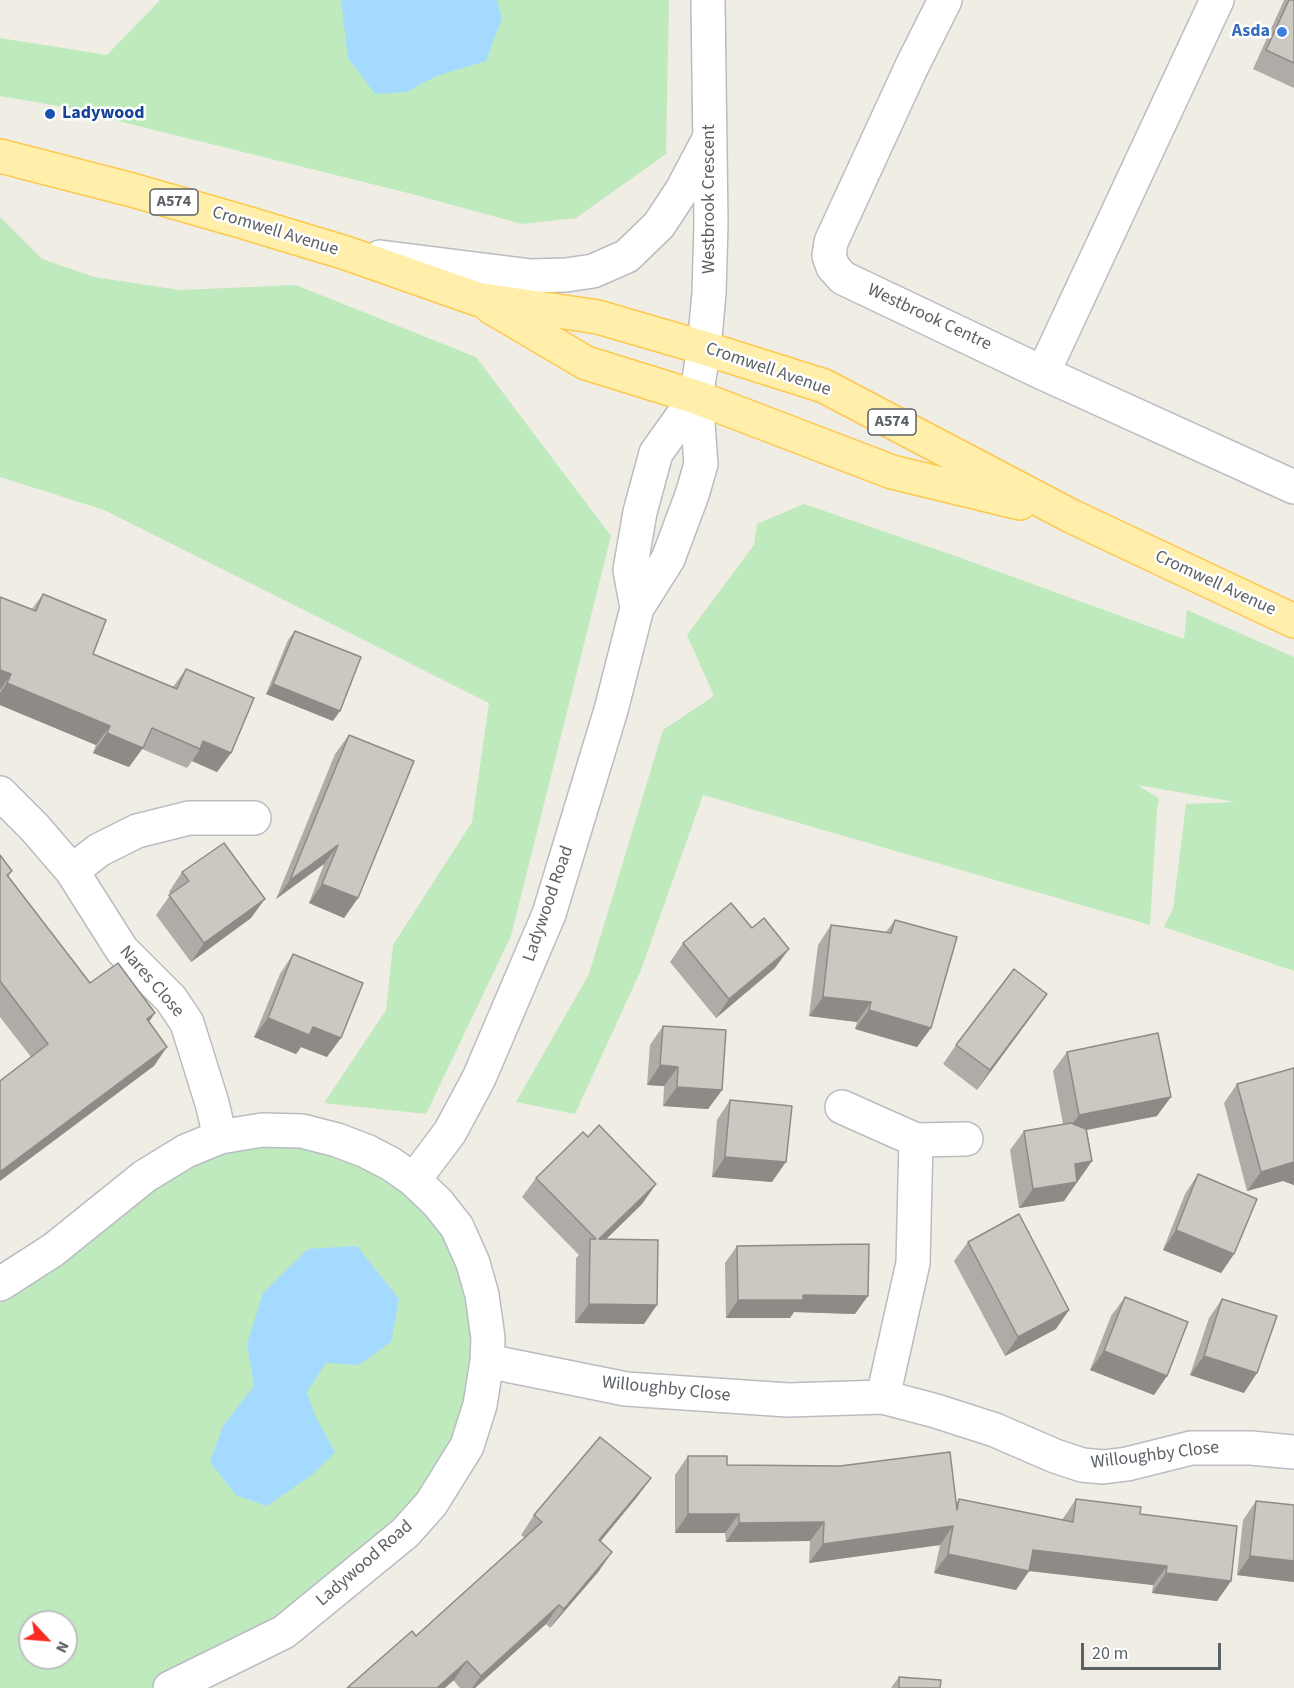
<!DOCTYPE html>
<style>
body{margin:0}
#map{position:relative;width:1294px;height:1688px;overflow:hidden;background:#f0ede4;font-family:"Source Sans 3",sans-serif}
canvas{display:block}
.north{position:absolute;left:18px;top:1610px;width:60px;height:60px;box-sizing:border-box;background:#fff;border:2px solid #bec0c2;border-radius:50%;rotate:116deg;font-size:16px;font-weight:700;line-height:24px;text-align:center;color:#5c6166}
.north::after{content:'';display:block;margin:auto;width:21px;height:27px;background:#f92c21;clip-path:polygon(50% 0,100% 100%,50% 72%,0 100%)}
.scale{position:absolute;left:1081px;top:1643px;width:140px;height:27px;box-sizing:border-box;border:3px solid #5c6166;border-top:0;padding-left:8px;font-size:18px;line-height:21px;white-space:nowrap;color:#5c6166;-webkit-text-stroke:4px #fff;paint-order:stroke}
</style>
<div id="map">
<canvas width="1294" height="1688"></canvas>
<div class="north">N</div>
<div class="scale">20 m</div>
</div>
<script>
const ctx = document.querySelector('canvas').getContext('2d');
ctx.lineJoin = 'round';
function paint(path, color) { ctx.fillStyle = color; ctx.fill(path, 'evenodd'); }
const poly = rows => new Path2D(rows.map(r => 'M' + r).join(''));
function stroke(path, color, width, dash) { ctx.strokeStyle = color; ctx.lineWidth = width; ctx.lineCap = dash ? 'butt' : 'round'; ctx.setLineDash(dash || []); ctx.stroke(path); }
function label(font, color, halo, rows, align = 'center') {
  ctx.font = font + ' "Source Sans 3",sans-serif'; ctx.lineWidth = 5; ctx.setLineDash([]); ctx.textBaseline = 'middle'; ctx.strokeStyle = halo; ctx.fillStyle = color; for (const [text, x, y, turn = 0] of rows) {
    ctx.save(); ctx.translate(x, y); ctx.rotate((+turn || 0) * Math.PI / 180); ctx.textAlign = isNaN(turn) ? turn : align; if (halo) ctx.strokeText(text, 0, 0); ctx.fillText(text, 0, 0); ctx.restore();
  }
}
const green = poly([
 [160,0,669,0,666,154,576,218,522,224,412,194,58,106,0,96,0,38,107,55],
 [0,217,42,259,94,277,180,290,296,285,476,357,611,536,511,936,426,1114,324,1103,386,1010,393,945,472,822,489,703,104,510,0,477],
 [804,504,961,558,1184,639,1187,610,1294,657,1294,971,1164,927,1173,909,1186,804,1236,802,1137,785,1159,798,1157,810,1150,925,703,795,641,970,575,1114,516,1102,589,974,663,730,714,696,687,635,754,545,757,524],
 [302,1131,438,1203,488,1338,467,1446,305,1615,163,1688,0,1688,0,1279,145,1176],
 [30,1622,66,1622,66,1658,30,1658]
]);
const water = poly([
 [341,0,497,0,502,18,486,61,436,76,407,92,375,94,348,58],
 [357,1246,399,1299,391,1342,359,1365,326,1363,307,1392,315,1416,335,1452,313,1474,267,1506,236,1495,210,1462,223,1426,254,1386,247,1344,263,1293,308,1249]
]);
const minor = poly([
 [945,0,912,66,831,242,829,256,833,267,843,278,1043,373,1294,487],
 [380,257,531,276,566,275,593,271,627,256,659,225,682,190,709,139],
 [1043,373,1217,0],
 [637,608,630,570,640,512,656,453,696,397],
 [0,793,35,828,72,871,122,950,171,999,187,1023,212,1103,220,1137],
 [72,871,99,850,137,831,189,818,254,818],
 [842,1107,916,1140],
 [414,1180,450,1132,479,1078,549,914,611,710,637,608,668,559,692,495,701,464,696,397,704,348,709,293,711,224,708,0],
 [0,1284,53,1250,145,1176,186,1151,220,1137,262,1130,302,1131,337,1140,366,1151,391,1164,414,1180,438,1203,457,1227,473,1263,482,1295,488,1338,487,1361,480,1405,467,1446,431,1504,405,1533,284,1632,170,1688],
 [487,1361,626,1389,788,1400,883,1397,936,1411,995,1430,1055,1456,1082,1465,1103,1467,1127,1464,1191,1448,1251,1448,1294,1452],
 [883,1397,913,1263,916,1140,966,1139]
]);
const major = poly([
 [0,156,132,190,240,221,346,253,477,299,598,317,704,348,824,386,1071,516,1294,621],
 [491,307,586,363,696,397,892,472,1020,503]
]);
const wall = poly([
 [1284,0,1294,0,1294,88,1253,69],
 [43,594,93,654,173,687,186,669,231,753,217,772,192,761,187,768,142,749,129,767,93,753,96,745,0,705,0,597,32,609],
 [295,631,333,721,266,694,288,640],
 [349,735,358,898,344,918,309,903,324,864,276,899,335,754],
 [0,855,12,871,8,877,90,983,149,1022,154,1066,31,1057,0,1017],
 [182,872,251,918,191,962,156,915,171,894,169,892],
 [895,920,931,1028,917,1047,855,1029,857,1022,809,1016,818,945,831,925,886,932],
 [752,928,775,968,716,1018,670,962,683,943],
 [293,954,327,1057,301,1047,296,1054,254,1037,280,974],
 [1033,1014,977,1090,943,1064,956,1045],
 [663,1026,722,1090,708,1109,663,1106,664,1086,647,1085,650,1045],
 [1067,1052,1157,1116,1087,1130,1092,1161,1064,1201,1019,1208,1010,1150,1024,1131,1063,1124,1053,1071],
 [1294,1068,1294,1185,1283,1181,1247,1191,1224,1103,1237,1084],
 [730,1100,772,1182,712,1177,717,1120],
 [588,1137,656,1184,642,1204,606,1239,644,1324,575,1323,576,1258,579,1255,522,1197,536,1178],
 [1198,1174,1234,1254,1221,1273,1163,1250,1185,1194],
 [968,1242,1056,1329,1005,1356,954,1261],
 [737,1246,855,1314,794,1312,790,1318,726,1318,725,1263],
 [1125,1297,1167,1376,1154,1395,1090,1370,1111,1316],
 [1222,1299,1244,1393,1190,1375,1209,1318],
 [688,1456,727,1465,956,1503,959,1499,1062,1520,1076,1499,1140,1514,1231,1581,1217,1601,1152,1593,1153,1585,1029,1571,1016,1590,934,1573,940,1545,809,1563,810,1541,726,1542,725,1533,675,1533,675,1475],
 [651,1478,637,1497,600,1542,599,1571,550,1628,546,1624,475,1688,460,1688,416,1636,525,1538,521,1535,534,1515],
 [1256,1501,1294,1505,1294,1582,1237,1575,1243,1520],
 [899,1677,940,1688,891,1688]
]);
const shadedWall = poly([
 [0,670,11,674,0,690],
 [7,683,110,726,96,745,0,705,0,693],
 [273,684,340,711,333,721,266,694],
 [107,733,143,748,129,767,93,753],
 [203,741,231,753,217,772,192,761,200,749],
 [338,845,324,864,276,899,290,880],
 [322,884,358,898,344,918,309,903],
 [265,899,251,918,191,962,204,943],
 [789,949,775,968,716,1018,729,999],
 [1047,994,1033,1014,977,1090,990,1070],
 [823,997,871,1002,857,1022,809,1016],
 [869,1010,931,1028,917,1047,855,1029],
 [155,1013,142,1032,147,1019],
 [268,1018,313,1027,341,1038,327,1057,301,1047,296,1054,254,1037],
 [167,1047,154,1066,0,1181,0,1172],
 [660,1065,678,1067,664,1086,647,1085],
 [677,1087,722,1090,708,1109,663,1106],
 [1171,1097,1157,1116,1065,1134,1079,1115],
 [725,1157,786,1162,772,1182,712,1177],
 [1092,1161,1078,1181,1061,1184,1075,1164],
 [1294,1162,1294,1185,1283,1181,1247,1191,1261,1172],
 [1077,1182,1064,1201,1019,1208,1033,1189],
 [656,1184,642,1204,590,1255,599,1239],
 [1176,1230,1234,1254,1221,1273,1163,1250],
 [803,1295,868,1296,855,1314,794,1312,790,1318,726,1318,738,1300],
 [589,1304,657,1305,644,1324,575,1323],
 [1069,1310,1056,1329,1005,1356,1018,1337],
 [1104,1351,1167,1376,1154,1395,1090,1370],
 [1204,1356,1257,1373,1244,1393,1190,1375],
 [651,1478,637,1497,585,1560,599,1540],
 [688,1514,739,1514,725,1533,675,1533],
 [824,1522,810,1541,726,1542,739,1523],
 [953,1526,940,1545,809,1563,823,1544],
 [1033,1550,1167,1566,1153,1585,1029,1571,1016,1590,934,1573,948,1554],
 [612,1552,599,1571,550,1628,564,1609],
 [1250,1556,1294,1561,1294,1582,1237,1575],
 [1166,1573,1231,1581,1217,1601,1152,1593],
 [559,1605,546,1624,475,1688,472,1688,481,1676],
 [467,1661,454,1680,445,1688,437,1688]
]);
const building = poly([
 [1289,0,1294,0,1294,63,1266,50,1289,0],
 [43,594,106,620,93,654,177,689,186,669,254,698,231,753,203,741,200,749,152,728,143,748,107,733,110,726,7,683,11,674,0,670,0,597,36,611,43,594],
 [295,631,361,657,340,711,273,684,295,631],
 [349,735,414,761,358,898,322,884,338,845,290,880,349,735],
 [224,843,265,899,204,943,169,895,189,881,182,872,224,843],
 [0,855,12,871,7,875,90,983,118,963,155,1013,147,1019,167,1047,0,1172,0,1081,48,1044,0,981,0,855],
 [731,903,752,928,764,918,789,949,729,999,683,943,731,903],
 [895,920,957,937,931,1028,869,1010,871,1002,823,997,831,925,891,933,895,920],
 [293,954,363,983,341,1038,313,1027,309,1035,268,1018,293,954],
 [1014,969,1047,994,990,1070,956,1045,1014,969],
 [663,1026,726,1030,722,1090,677,1087,678,1067,660,1065,663,1026],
 [1158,1033,1171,1097,1079,1115,1067,1052,1158,1033],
 [1294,1068,1294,1162,1261,1172,1237,1084,1294,1068],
 [730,1100,792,1106,786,1162,725,1157,730,1100],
 [1071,1123,1086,1129,1092,1161,1075,1164,1077,1182,1033,1189,1024,1131,1071,1123],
 [599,1125,656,1184,599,1239,658,1240,657,1305,589,1304,590,1239,596,1239,536,1178,583,1132,588,1137,599,1125],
 [1198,1174,1257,1199,1234,1254,1176,1230,1198,1174],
 [1019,1214,1069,1310,1018,1337,968,1242,1019,1214],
 [869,1244,868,1296,803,1295,803,1300,738,1300,737,1246,869,1244],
 [1125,1297,1188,1322,1167,1376,1104,1351,1125,1297],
 [1222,1299,1277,1316,1257,1373,1204,1356,1222,1299],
 [600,1437,651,1478,599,1540,612,1552,564,1609,559,1605,481,1676,467,1661,437,1688,347,1688,412,1631,416,1636,542,1522,534,1515,600,1437],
 [950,1452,957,1510,959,1499,1073,1522,1076,1499,1141,1507,1140,1514,1237,1526,1231,1581,1166,1573,1167,1566,1033,1550,1029,1571,948,1554,953,1526,823,1544,824,1522,739,1523,739,1514,688,1514,688,1456,727,1456,727,1465,840,1466,950,1452],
 [1256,1501,1294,1505,1294,1561,1250,1556,1256,1501],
 [899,1677,941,1680,940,1688,899,1688,899,1677]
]);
const markers = [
 [1282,32,6,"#3f7fe0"],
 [50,114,6,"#1a4fb4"]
];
const shields = [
 [174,202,48],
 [892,422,48]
];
const shieldNames = [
 ["A574",174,202],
 ["A574",892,422]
];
const shopNames = [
 ["Asda",1270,32]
];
const transitNames = [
 ["Ladywood",62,114]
];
const streetNames = [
 ["Westbrook Crescent",710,199,-90],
 ["Cromwell Avenue",275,232,17],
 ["Westbrook Centre",929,318,25],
 ["Cromwell Avenue",768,370,19],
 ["Cromwell Avenue",1215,584,25],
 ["Ladywood Road",549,904,-71],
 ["Nares Close",151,982,49],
 ["Willoughby Close",666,1390,6],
 ["Willoughby Close",1155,1456,-7],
 ["Ladywood Road",365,1564,-41]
];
paint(green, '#bfeabe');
paint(water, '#a5daff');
stroke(minor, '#b9bcc1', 36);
stroke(major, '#fec84f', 36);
stroke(minor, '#fff', 33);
stroke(major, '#ffefaa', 33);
paint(wall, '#afaba6');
paint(shadedWall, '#8e8b87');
paint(building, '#cbc7c1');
stroke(building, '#8e8b87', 1.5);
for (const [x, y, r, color] of markers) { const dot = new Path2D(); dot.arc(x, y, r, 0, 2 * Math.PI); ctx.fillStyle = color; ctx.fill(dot); stroke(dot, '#fff', 2); }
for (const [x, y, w] of shields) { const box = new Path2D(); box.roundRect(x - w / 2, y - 13, w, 26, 4.5); ctx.fillStyle = '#fff'; ctx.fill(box); stroke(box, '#5c6166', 1.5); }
label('bold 16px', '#5c6166', null, shieldNames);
label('bold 18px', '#366cbe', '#fff', shopNames, 'right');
label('bold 18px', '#164399', '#fff', transitNames, 'left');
label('18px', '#5c6166', '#fff', streetNames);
</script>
